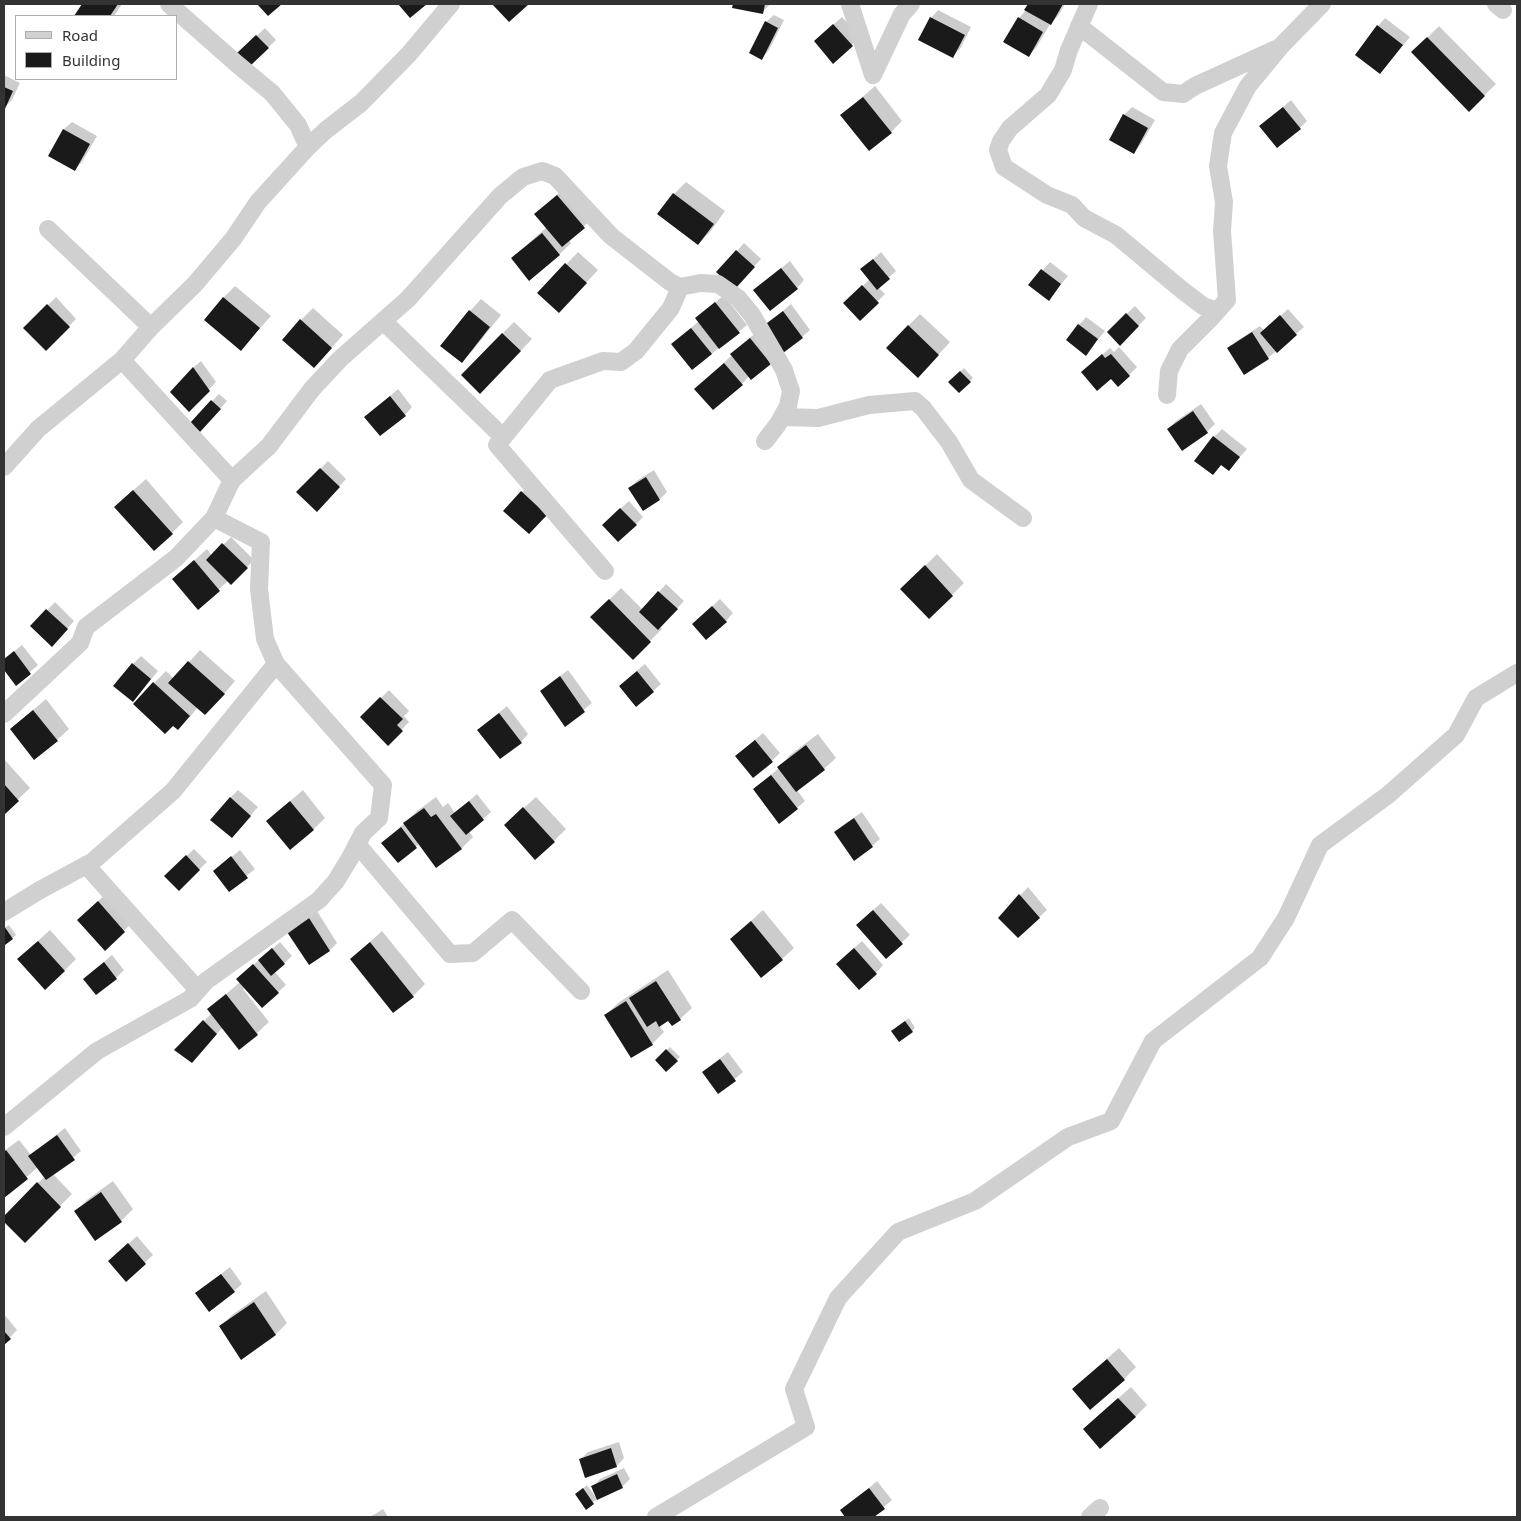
<!DOCTYPE html>
<style>
body{margin:0}
#map{position:relative;width:1521px;height:1521px;overflow:hidden;background:#fff;font-family:"Noto Sans",sans-serif}
canvas{display:block}
.frame{position:absolute;inset:0;border:5px solid #333;pointer-events:none}
.legend{position:absolute;left:15px;top:15px;width:162px;height:65px;box-sizing:border-box;background:#fff;border:1px solid #adadad;margin:0;padding:6px 9px;list-style:none;font-size:15px;color:#333}
.legend li{display:flex;align-items:center;gap:10px;height:25px}
.legend b{width:25px;border:1px solid #adadad}
</style>
<div id="map">
<canvas width="1521" height="1521"></canvas>
<div class="frame"></div>
<ul class="legend">
<li><b style="height:6px;background:#d0d0d0"></b>Road</li>
<li><b style="height:14px;background:#1a1a1a"></b>Building</li>
</ul>
</div>
<script>
const ctx = document.querySelector('canvas').getContext('2d');
ctx.lineJoin = 'round';
function paint(path, color) { ctx.fillStyle = color; ctx.fill(path, 'evenodd'); }
const poly = rows => new Path2D(rows.map(r => 'M' + r).join(''));
function stroke(path, color, width, dash) { ctx.strokeStyle = color; ctx.lineWidth = width; ctx.lineCap = dash ? 'butt' : 'round'; ctx.setLineDash(dash || []); ctx.stroke(path); }
const shadow = poly([
 [83,4,122,4,114,16,76,16],
 [734,4,770,4,762,13,734,7],
 [1029,4,1065,4,1058,16,1050,24,1036,48,1029,56,1019,18,1026,10],
 [938,10,971,27,960,49,952,56,931,18],
 [774,15,784,20,769,50,762,58,766,22],
 [842,17,860,37,834,62,823,34],
 [1385,18,1410,37,1380,73,1378,26],
 [1439,26,1496,84,1469,110,1413,52],
 [265,28,276,40,250,65,239,53],
 [4,75,20,83,12,100,4,108],
 [875,86,902,121,891,132,842,115],
 [1291,100,1307,121,1300,128,1261,126],
 [1132,107,1155,120,1141,144,1134,152,1124,115],
 [72,122,97,136,82,162,75,169,50,156,64,129],
 [686,182,725,211,710,232,698,244,674,194],
 [569,184,596,215,569,240,571,243,559,255,512,258,547,227,536,214],
 [744,243,761,259,742,280,718,272],
 [578,252,598,270,570,300,539,293],
 [881,252,896,271,878,287,885,294,860,319,845,303,870,279,870,262],
 [790,261,804,280,797,288,763,283],
 [1050,262,1068,276,1049,299,1030,285],
 [235,286,271,316,241,349,223,298],
 [724,295,747,325,693,369,672,344,699,321,705,311],
 [56,297,76,319,46,349,25,328],
 [481,299,501,315,473,350,461,362,470,311],
 [791,304,810,330,802,337,765,326],
 [1135,306,1146,318,1120,344,1108,332],
 [313,308,343,335,326,354,301,320],
 [1288,309,1304,327,1268,358,1229,349,1237,341,1260,326,1264,331],
 [920,314,950,342,930,364,908,326],
 [1086,317,1105,331,1086,354,1079,325],
 [514,322,532,339,492,381,502,334],
 [758,331,770,363,749,376,742,384,696,389,732,355,739,347],
 [1119,347,1137,367,1129,375,1111,377,1090,365,1110,348,1114,352],
 [201,361,216,382,189,410,193,368],
 [964,368,973,378,959,392,950,382],
 [398,389,412,407,405,415,366,417],
 [219,394,227,401,207,423,212,401],
 [1201,404,1215,424,1207,432,1182,449,1168,429,1176,421],
 [1222,429,1247,449,1229,469,1222,464,1213,474,1214,437],
 [328,461,346,479,317,510,298,492],
 [654,470,667,492,660,499,630,488,638,480],
 [146,479,183,522,172,533,128,495],
 [530,485,553,507,529,533,522,492],
 [629,501,643,517,636,524,611,517],
 [231,537,254,560,231,583,228,581,198,608,186,568,207,549,212,556],
 [937,554,964,583,929,618,902,589],
 [666,584,684,601,660,627,662,629,633,658,592,617,621,588,643,610],
 [720,599,733,613,726,621,701,617],
 [55,602,74,621,52,645,32,626],
 [22,645,38,665,16,684,4,667,4,660],
 [200,650,235,681,217,702,198,707,190,717,154,683,166,671,174,679],
 [141,656,158,671,140,693,133,664],
 [645,664,661,684,637,705,628,678],
 [568,670,592,703,565,725,541,691],
 [389,690,409,711,404,716,409,722,388,744,362,717],
 [46,699,69,729,57,740,11,729],
 [507,706,528,734,521,742,479,730],
 [763,733,780,753,754,777,744,749],
 [818,734,836,758,824,769,797,790,805,801,797,808,754,789,779,768,790,755],
 [4,759,30,788,4,813],
 [238,790,258,807,239,829,230,798],
 [303,790,325,818,313,830,267,821],
 [477,794,491,812,469,831,473,837,461,849,420,843,398,862,391,836,417,811,436,797,443,807,448,803,455,813],
 [536,797,566,829,554,841,517,814],
 [862,812,880,839,872,846,836,832,843,825],
 [194,849,207,862,179,889,166,876],
 [240,850,255,869,229,890,215,871],
 [1028,887,1047,910,1018,937,999,918],
 [110,890,136,919,105,949,91,908],
 [881,903,910,935,886,957,865,917],
 [763,910,794,948,782,959,731,939],
 [317,911,337,943,330,950,309,964,289,932],
 [9,925,16,935,6,943,4,940,4,928],
 [50,930,76,959,64,971,31,947],
 [382,931,425,984,413,996,351,959],
 [862,941,883,965,876,973,845,956],
 [280,942,292,956,275,972,286,985,262,1007,245,987,243,989,269,1022,240,1049,223,1027,199,1054,176,1049,212,1013,209,1009,240,982,245,972],
 [112,955,124,970,116,978,84,979],
 [668,970,692,1008,680,1019,669,1019,659,1025,664,1032,652,1044,606,1015,618,1003],
 [909,1018,915,1028,912,1031,896,1028],
 [670,1047,680,1057,666,1070,657,1060],
 [728,1052,743,1072,718,1093,703,1072],
 [65,1128,81,1151,53,1174,72,1194,25,1241,4,1220,4,1217,45,1176,38,1167,4,1197,4,1151,19,1140,31,1155],
 [113,1181,133,1209,121,1221,76,1211,88,1199],
 [137,1236,153,1255,126,1280,117,1254],
 [230,1267,242,1284,234,1291,197,1293],
 [266,1291,287,1323,276,1334,220,1327,232,1315],
 [4,1314,17,1330,4,1343],
 [1119,1348,1136,1367,1124,1379,1073,1389],
 [1131,1387,1147,1405,1135,1417,1096,1418],
 [619,1442,624,1458,617,1466,586,1476,580,1460,588,1452],
 [624,1468,630,1479,622,1487,593,1487,600,1479],
 [877,1481,892,1500,872,1517,847,1517,842,1511],
 [587,1485,597,1499,586,1508,580,1491],
 [383,1509,388,1517,370,1517]
]);
const building = poly([
 [82,4,118,4,110,16,74,16],
 [257,4,282,4,268,16],
 [398,4,427,4,410,18],
 [492,4,529,4,509,22],
 [733,4,765,4,763,14,732,8],
 [1028,4,1063,4,1051,25,1024,10],
 [930,17,965,35,953,58,918,40],
 [1018,17,1043,32,1029,57,1003,42],
 [765,21,778,28,762,60,749,53],
 [833,24,853,46,833,64,814,41],
 [1377,25,1403,45,1380,74,1355,55],
 [256,35,269,48,250,66,237,53],
 [1427,37,1485,96,1469,112,1411,52],
 [4,87,13,91,4,111],
 [863,97,892,133,869,151,840,115],
 [1283,107,1301,129,1277,148,1259,126],
 [1123,114,1148,128,1134,154,1109,140],
 [63,129,90,144,75,171,48,156],
 [673,193,714,224,698,245,657,214],
 [557,195,585,228,562,247,534,214],
 [542,233,560,255,529,281,511,258],
 [736,250,755,267,735,289,716,272],
 [873,259,890,279,877,290,860,269],
 [565,263,587,283,559,313,537,293],
 [781,268,798,289,770,311,753,290],
 [1041,269,1061,284,1049,301,1028,285],
 [862,285,879,303,860,321,843,303],
 [223,297,260,328,241,351,204,320],
 [715,302,740,333,719,349,695,318],
 [47,304,70,327,46,351,23,328],
 [469,310,490,327,462,363,440,346],
 [783,311,803,338,783,353,763,326],
 [1126,313,1139,326,1120,346,1107,332],
 [1280,315,1297,335,1277,353,1260,333],
 [300,319,332,348,314,368,282,340],
 [1078,324,1098,339,1086,356,1066,340],
 [908,325,939,355,918,378,886,348],
 [691,328,712,354,692,370,671,344],
 [1252,332,1269,359,1244,375,1227,348],
 [502,333,521,351,480,394,461,375],
 [750,338,771,364,751,380,730,354],
 [1102,354,1105,358,1111,354,1130,376,1118,387,1111,379,1097,391,1081,372],
 [724,363,743,385,713,410,694,389],
 [193,367,210,391,189,412,170,392],
 [960,371,971,382,959,393,948,382],
 [390,396,406,416,380,436,364,417],
 [211,400,221,409,200,432,190,423],
 [1193,411,1208,433,1182,451,1167,429],
 [1213,436,1240,457,1229,471,1221,465,1213,475,1194,461],
 [320,468,340,487,317,512,296,492],
 [646,477,660,500,643,511,628,488],
 [133,490,173,534,154,551,114,507],
 [521,491,547,515,529,534,503,511],
 [620,508,637,525,618,542,602,525],
 [222,543,248,568,231,585,206,560],
 [194,560,220,591,198,610,172,579],
 [925,565,953,596,929,619,900,589],
 [658,591,678,609,658,630,639,612],
 [609,599,651,642,633,660,590,617],
 [712,606,727,622,706,640,692,624],
 [46,609,68,629,52,647,30,626],
 [14,651,31,674,16,686,4,670,4,659],
 [188,661,225,694,205,715,168,683],
 [132,663,151,679,133,702,113,686],
 [637,671,654,692,636,707,619,686],
 [560,676,585,712,565,727,540,691],
 [153,682,190,716,178,730,173,726,165,734,133,704],
 [380,697,403,719,397,725,403,731,388,746,360,717],
 [33,710,58,741,34,760,10,729],
 [499,713,522,743,500,759,477,730],
 [755,740,773,762,753,778,735,756],
 [806,745,825,770,796,792,777,767],
 [771,775,798,809,779,824,753,789],
 [4,784,19,801,4,815],
 [230,797,251,816,232,838,210,820],
 [290,801,314,830,290,850,266,821],
 [469,801,484,820,466,835,450,816],
 [523,807,555,842,535,860,504,825],
 [424,808,431,817,436,814,462,849,436,868,403,823],
 [854,818,873,847,854,861,834,832],
 [401,827,417,848,398,863,381,843],
 [186,855,200,870,179,891,164,876],
 [231,856,248,878,229,892,213,871],
 [1019,894,1040,918,1018,938,998,918],
 [98,901,125,932,105,951,77,920],
 [873,910,903,944,886,959,856,925],
 [309,918,330,951,309,965,287,932],
 [751,921,783,960,761,978,730,939],
 [4,926,13,939,5,945,4,942],
 [38,941,65,971,45,990,17,959],
 [370,942,414,997,393,1013,350,959],
 [272,948,285,964,271,976,258,960],
 [854,948,877,974,859,990,836,964],
 [104,962,117,979,96,995,83,979],
 [253,964,279,993,262,1008,236,979],
 [656,981,681,1020,672,1026,668,1021,659,1027,656,1021,647,1027,629,998],
 [226,994,258,1035,239,1050,207,1009],
 [626,1001,653,1045,631,1058,604,1015],
 [203,1020,217,1034,192,1063,174,1050],
 [905,1021,913,1032,899,1042,891,1031],
 [666,1049,678,1061,666,1072,655,1060],
 [720,1059,736,1081,718,1094,702,1072],
 [57,1135,75,1160,46,1180,28,1156],
 [6,1150,28,1179,4,1198,4,1152],
 [37,1182,61,1207,25,1243,4,1222,4,1216],
 [101,1192,122,1222,95,1241,74,1211],
 [128,1243,146,1264,126,1282,108,1261],
 [221,1274,235,1292,209,1312,195,1293],
 [254,1302,276,1335,241,1360,219,1326],
 [4,1331,11,1339,4,1345],
 [1107,1359,1125,1380,1090,1410,1072,1389],
 [1118,1398,1136,1417,1100,1449,1083,1429],
 [611,1448,617,1467,585,1478,579,1459],
 [617,1474,623,1488,597,1500,591,1486],
 [583,1488,594,1504,586,1510,575,1494],
 [869,1488,885,1509,874,1517,845,1517,840,1510]
]);
const minor = poly([
 [169,4,237,64,272,93,298,125,308,147],
 [850,4,873,75],
 [1089,4,1069,50,1063,70,1048,95,1010,128,1001,141,998,150,1004,167,1047,195,1072,205,1084,218,1116,235,1182,290,1203,306,1217,311],
 [1496,4,1503,10],
 [1079,26,1163,92,1183,94,1195,86,1276,49],
 [873,75,902,14,911,4],
 [48,229,151,327],
 [383,321,503,437],
 [122,360,232,480],
 [1167,395,1169,371,1180,349,1210,319,1227,300,1222,231,1224,202,1218,166,1223,133,1248,86,1281,46,1322,4],
 [782,417,818,418,869,405,915,401,923,408,949,442,971,480,1023,518],
 [4,467,38,429,122,360,151,327,195,284,233,239,258,202,308,147,326,130,361,103,409,54,451,4],
 [605,571,497,445,550,380,603,361,621,362,636,351,671,308,680,287],
 [4,714,80,643,86,627,176,558,214,518,232,480,269,446,312,389,340,359,408,299,500,196,523,177,542,171,555,176,611,236,670,282,680,287,700,283,718,284,738,298,752,315,776,356,784,370,791,391,788,406,778,424,765,441],
 [357,844,450,954,473,953,512,920,581,991],
 [86,865,198,990],
 [4,912,40,890,92,862,173,791,276,664],
 [4,1127,97,1051,190,999,206,981,319,900,336,881,350,858,363,833,379,818,383,785,276,664,265,639,259,589,261,542,214,518],
 [656,1517,806,1427,794,1389,838,1298,898,1232,975,1201,1068,1137,1111,1121,1153,1041,1260,958,1286,918,1320,845,1388,795,1456,735,1476,698,1517,673],
 [1090,1517,1100,1508]
]);
paint(shadow, '#0003');
paint(building, '#1a1a1a');
stroke(minor, '#d0d0d0', 18);
</script>
